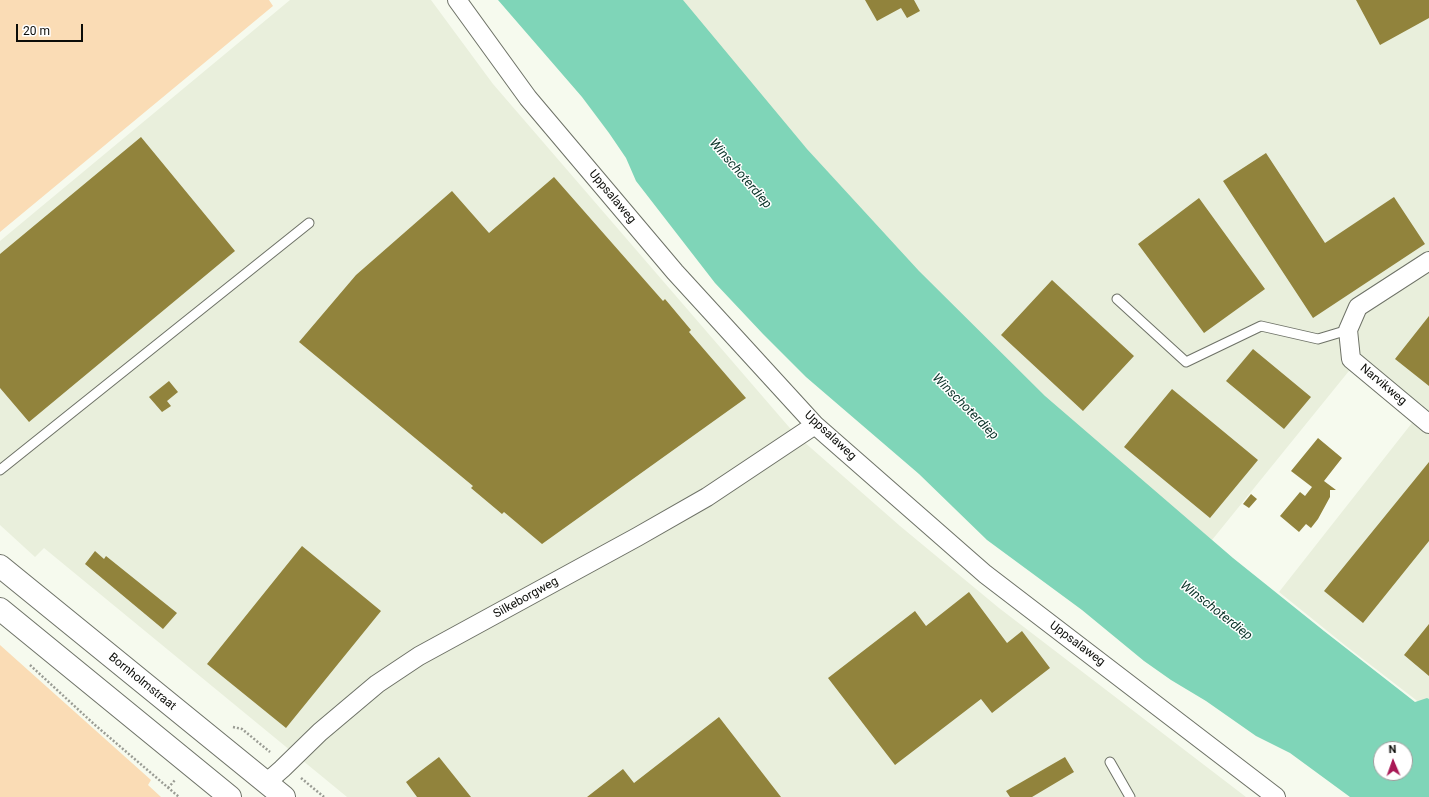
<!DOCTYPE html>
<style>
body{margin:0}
#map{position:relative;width:1429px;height:797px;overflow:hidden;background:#f6faee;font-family:Roboto,sans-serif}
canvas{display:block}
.north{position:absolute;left:1373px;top:741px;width:40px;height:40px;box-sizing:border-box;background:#fff;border:1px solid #9e9e9d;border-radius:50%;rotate:358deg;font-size:11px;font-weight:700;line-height:16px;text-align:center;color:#0c0d09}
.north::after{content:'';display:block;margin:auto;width:14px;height:18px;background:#a81855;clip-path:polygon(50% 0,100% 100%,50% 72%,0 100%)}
.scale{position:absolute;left:16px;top:24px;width:67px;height:18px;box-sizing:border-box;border:2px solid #0c0d09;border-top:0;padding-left:5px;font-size:12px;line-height:14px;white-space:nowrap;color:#0c0d09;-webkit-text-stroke:3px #fff;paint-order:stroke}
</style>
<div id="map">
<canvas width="1429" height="797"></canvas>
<div class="north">N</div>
<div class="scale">20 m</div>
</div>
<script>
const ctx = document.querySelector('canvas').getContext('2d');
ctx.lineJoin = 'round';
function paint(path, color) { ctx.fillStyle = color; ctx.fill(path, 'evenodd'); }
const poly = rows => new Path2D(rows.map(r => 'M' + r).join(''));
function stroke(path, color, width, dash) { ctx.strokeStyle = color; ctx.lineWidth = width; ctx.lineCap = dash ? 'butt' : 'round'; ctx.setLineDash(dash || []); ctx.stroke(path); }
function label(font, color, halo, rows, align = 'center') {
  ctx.font = font + ' Roboto,sans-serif'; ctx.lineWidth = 3; ctx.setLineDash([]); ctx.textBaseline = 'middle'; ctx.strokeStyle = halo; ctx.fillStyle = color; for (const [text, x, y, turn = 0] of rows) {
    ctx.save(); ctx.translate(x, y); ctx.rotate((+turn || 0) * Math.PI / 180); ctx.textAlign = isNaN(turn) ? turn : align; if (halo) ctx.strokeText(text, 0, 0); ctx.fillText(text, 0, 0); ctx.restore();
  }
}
const built = poly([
 [290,0,431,0,493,84,795,434,900,526,999,608,1246,797,347,797,44,548,35,557,0,525,0,241],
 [672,0,1429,0,1429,710,1346,646,1279,592,1419,414,1357,361,1212,540,1093,443,957,315]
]);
const green = poly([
 [0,0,269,0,273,6,0,232],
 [0,645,151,780,148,785,161,797,0,797]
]);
const water = poly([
 [498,0,683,0,807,149,919,271,1045,396,1233,558,1324,631,1415,702,1427,698,1429,699,1429,797,1350,797,1290,753,1256,736,1206,701,1171,680,1144,661,1082,610,987,540,919,474,806,377,763,334,715,283,636,181,626,158,609,133,582,97],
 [1381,749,1405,749,1405,773,1381,773]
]);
const building = poly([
 [865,0,914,0,920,11,907,18,901,8,877,21],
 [1356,0,1429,0,1429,18,1380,45],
 [141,137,235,251,29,422,0,388,0,254],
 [1266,153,1325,243,1394,197,1425,244,1313,318,1223,181],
 [554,177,663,301,665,299,691,330,689,332,746,398,542,544,504,512,502,514,471,488,473,486,299,342,356,275,452,191,489,233],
 [1199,198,1265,289,1204,333,1138,244],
 [1052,280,1134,356,1083,411,1001,335],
 [1429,316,1429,386,1395,359],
 [1253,349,1311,397,1284,429,1226,381],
 [169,381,178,392,167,401,171,406,162,412,149,397],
 [1172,389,1258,460,1210,518,1124,447],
 [1318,438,1342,458,1324,481,1336,490,1330,490,1330,497,1318,519,1311,528,1306,524,1299,532,1280,516,1300,492,1305,496,1312,487,1291,471],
 [1429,462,1429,541,1363,623,1324,591],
 [1251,494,1257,499,1249,508,1243,504],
 [302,546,381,611,286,728,207,664],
 [95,551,104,559,106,556,177,613,163,629,85,564],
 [969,592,1007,643,1022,631,1050,668,992,713,981,699,895,765,828,678,915,611,926,626],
 [1429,624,1429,676,1404,655],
 [719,717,781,797,587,797,623,769,634,783],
 [439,757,471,797,417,797,406,782],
 [1065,757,1074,772,1032,797,1010,797,1006,791]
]);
const path = poly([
 [30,665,95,725,179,797],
 [233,727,242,729,270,752],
 [301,778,324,797],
 [168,788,175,780]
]);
const service = poly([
 [1117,299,1186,362,1261,326,1318,339,1348,330],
 [0,470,309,223],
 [1110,762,1130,797]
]);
const minor = poly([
 [457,0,528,98,675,272,815,425,985,574,1276,797],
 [1429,261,1358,307,1348,330,1351,359,1429,424],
 [266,783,282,769,320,732,377,684,419,656,637,537,707,497,815,425]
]);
const tertiary = poly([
 [0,566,284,797],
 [0,609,230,797]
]);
const streetNames = [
 ["Uppsalaweg",612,197,50],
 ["Narvikweg",1383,385,40],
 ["Uppsalaweg",830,436,43],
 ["Silkeborgweg",526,598,-29],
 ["Uppsalaweg",1077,644,37],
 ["Bornholmstraat",142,682,39]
];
const waterNames = [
 ["Winschoterdiep",740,174,49],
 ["Winschoterdiep",965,407,45],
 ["Winschoterdiep",1216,611,38]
];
paint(built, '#e9efdc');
paint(green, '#fadcb5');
paint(water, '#7fd5b8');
paint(building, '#91833c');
stroke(service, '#6e7267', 11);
stroke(minor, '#6e7267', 20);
stroke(tertiary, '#6e7267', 24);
stroke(path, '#9a9c94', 2.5, [2, 2]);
stroke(service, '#fff', 9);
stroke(minor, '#fff', 18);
stroke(tertiary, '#fff', 22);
label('12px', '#0c0d09', '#fff', streetNames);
label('italic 13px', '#093227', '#fff', waterNames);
</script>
